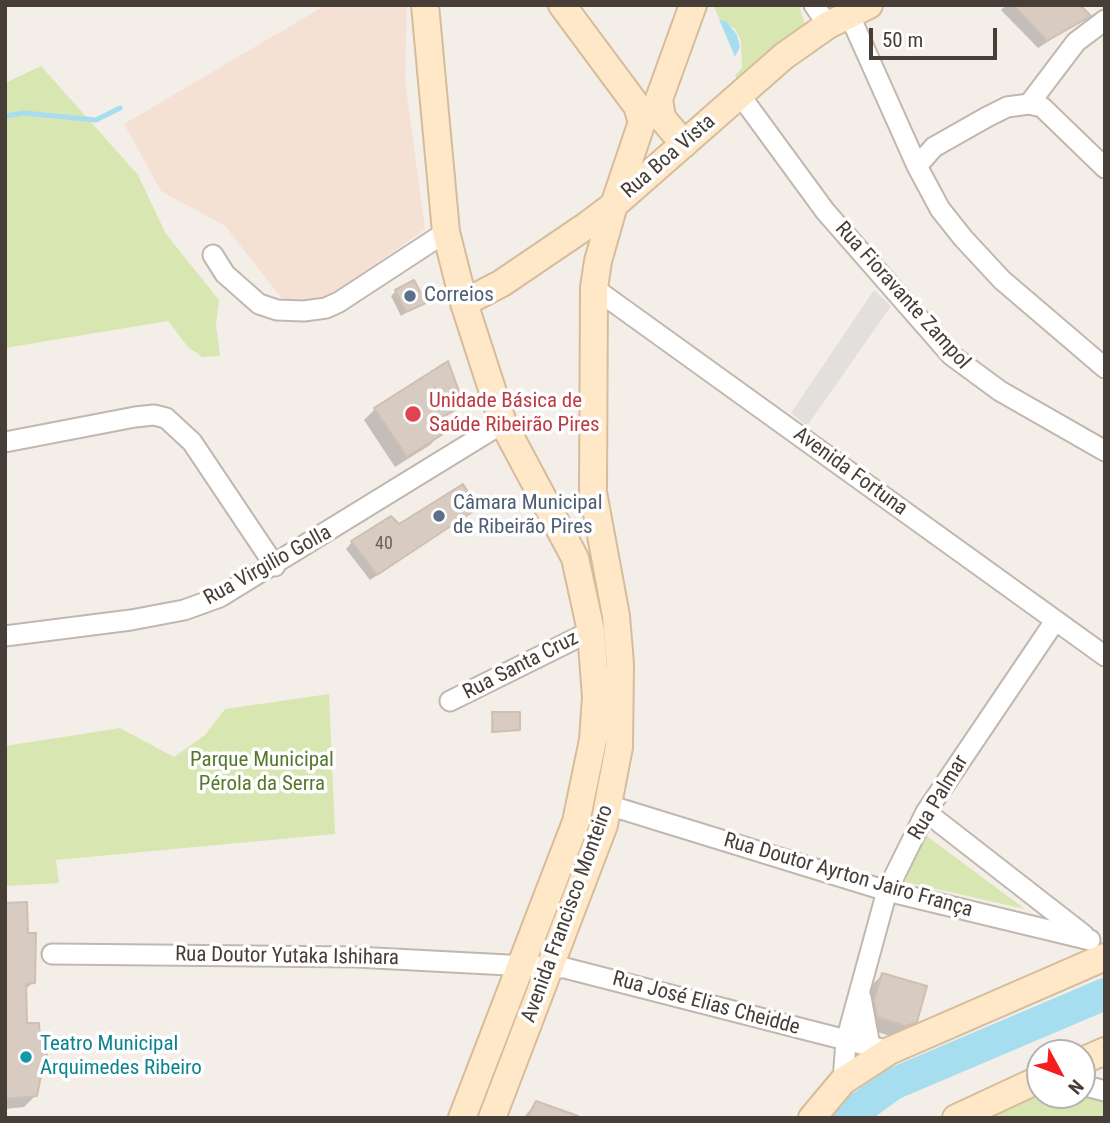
<!DOCTYPE html>
<meta charset="utf-8">
<style>
body{margin:0}
#map{position:relative;width:1110px;height:1123px;overflow:hidden;background:#f4eee8;font-family:"Roboto Condensed",sans-serif}
canvas{display:block}
.frame{position:absolute;inset:0;border:7px solid #473e37;pointer-events:none}
.north{position:absolute;left:1026px;top:1039px;width:70px;height:70px;box-sizing:border-box;background:#fff;border:2px solid #b5b2af;border-radius:50%;rotate:131deg;font-size:19px;font-weight:700;line-height:28px;text-align:center;color:#473e37}
.north::after{content:'';display:block;margin:auto;width:24px;height:32px;background:#f61d21;clip-path:polygon(50% 0,100% 100%,50% 72%,0 100%)}
.scale{position:absolute;left:869px;top:28px;width:128px;height:32px;box-sizing:border-box;border:4px solid #473e37;border-top:0;padding-left:9px;font-size:21px;line-height:24px;white-space:nowrap;color:#473e37;-webkit-text-stroke:5px #fff;paint-order:stroke}
</style>
<div id="map">
<canvas width="1110" height="1123"></canvas>
<div class="frame"></div>
<div class="north">N</div>
<div class="scale">50 m</div>
</div>
<script>
const ctx = document.querySelector('canvas').getContext('2d');
ctx.lineJoin = 'round';
function paint(path, color) { ctx.fillStyle = color; ctx.fill(path, 'evenodd'); }
const poly = rows => new Path2D(rows.map(r => 'M' + r).join(''));
function stroke(path, color, width, dash) { ctx.strokeStyle = color; ctx.lineWidth = width; ctx.lineCap = dash ? 'butt' : 'round'; ctx.setLineDash(dash || []); ctx.stroke(path); }
function label(font, color, halo, rows, align = 'center') {
  ctx.font = font + ' "Roboto Condensed",sans-serif'; ctx.lineWidth = 7; ctx.setLineDash([]); ctx.textBaseline = 'middle'; ctx.strokeStyle = halo; ctx.fillStyle = color; for (const [text, x, y, turn = 0] of rows) {
    ctx.save(); ctx.translate(x, y); ctx.rotate((+turn || 0) * Math.PI / 180); ctx.textAlign = isNaN(turn) ? turn : align; if (halo) ctx.strokeText(text, 0, 0); ctx.fillText(text, 0, 0); ctx.restore();
  }
}
const commercial = poly([
 [326,5,407,5,405,80,425,229,321,303,283,300,225,226,161,191,124,124]
]);
const green = poly([
 [713,5,799,5,805,25,737,80,735,75,742,68,741,41,735,29,719,18],
 [41,66,138,175,166,234,219,300,216,325,220,356,202,357,188,347,168,321,5,348,5,83],
 [329,694,335,834,56,860,59,883,5,886,5,746,120,728,174,757,205,735,225,709],
 [924,834,1025,909,905,882],
 [1040,1085,1040,1095,1082,1095,1082,1087,1105,1092,1105,1118,966,1118]
]);
const parking = poly([
 [874,290,891,306,807,426,791,413]
]);
const water = poly([
 [719,19,727,22,737,35,740,47,735,57]
]);
const shadow = poly([
 [1006,5,1077,5,1088,16,1038,48,1001,10],
 [396,291,423,302,401,316,391,296],
 [462,404,436,424,441,433,430,445,395,467,364,420,375,409],
 [475,508,370,580,346,549,352,542,398,527],
 [492,714,519,729,491,733],
 [5,905,26,935,33,982,25,990,25,1024,46,1074,38,1082,36,1095,24,1107,5,1109],
 [882,975,915,1021,904,1033,893,1037,866,1028,864,1012,871,986],
 [536,1103,579,1118,523,1118]
]);
const stream = poly([
 [5,116,24,113,96,120,120,108]
]);
const river = poly([
 [846,1118,893,1084,1105,994]
]);
const building = poly([
 [1013,5,1080,5,1091,16,1047,41,1013,5],
 [414,280,426,303,406,312,395,290,414,280],
 [448,361,464,405,436,421,443,434,407,457,374,408,448,361],
 [463,484,478,508,377,575,351,541,391,516,399,524,463,484],
 [492,712,520,712,520,730,493,732,492,712],
 [27,902,28,933,36,933,35,983,26,984,27,1023,39,1023,40,1039,47,1037,47,1074,41,1075,37,1096,5,1099,5,903,27,902],
 [882,973,927,986,917,1022,906,1026,877,1017,874,1000,882,973],
 [536,1101,578,1116,578,1118,527,1118,536,1101]
]);
const street = poly([
 [814,5,828,25],
 [849,14,917,166,940,209,963,238,1002,280,1105,368],
 [740,95,825,211,951,355,1000,391,1105,451],
 [1029,104,1076,42,1105,20],
 [917,166,934,147,987,117,1007,107,1029,104,1042,107,1105,168],
 [213,255,225,274,259,304,277,310,304,311,326,308,339,302,446,232],
 [594,288,1105,656],
 [5,442,135,417,154,415,166,418,192,442,275,566],
 [5,636,131,620,184,610,220,597,503,423],
 [450,701,591,631],
 [608,805,887,891,1090,940],
 [926,812,1084,935],
 [52,954,356,957,565,968,889,1051],
 [861,997,870,1046],
 [843,1081,846,1041,887,891,926,812,1055,621],
 [1082,1085,1105,1091]
]);
const secondary = poly([
 [425,5,446,232,464,303,503,423,575,558,591,631,596,697,593,740,576,822,462,1118],
 [684,144,662,118,659,99,693,5],
 [464,303,502,283,586,226,614,205,784,56,828,25,869,5],
 [1082,1061,1105,1051],
 [492,1118,604,825,619,747,620,664,616,616,593,492,594,288,598,261,614,205,642,122,637,106,562,5],
 [812,1118,843,1081,889,1051,1105,957],
 [956,1118,1040,1079]
]);
const markers = [
 [410,296,7,"#5c6f8a"],
 [413,414,9,"#e0444e"],
 [439,516,7,"#5c6f8a"],
 [26,1057,7,"#0f9aa8"]
];
const numberNames = [
 ["40",384,544]
];
const streetNames = [
 ["Rua Boa Vista",669,157,-41],
 ["Rua Fioravante Zampol",902,296,48],
 ["Avenida Fortuna",850,472,36],
 ["Rua Virgilio Golla",268,566,-29],
 ["Rua Santa Cruz",521,666,-27],
 ["Rua Palmar",939,798,-59],
 ["Rua Doutor Ayrton Jairo França",848,876,16],
 ["Avenida Francisco Monteiro",568,914,-70],
 ["Rua Doutor Yutaka Ishihara",287,957,1],
 ["Rua José Elias Cheidde",706,1004,15]
];
const serviceNames = [
 ["Correios",424,296],
 ["Câmara Municipal",453,504],
 ["de Ribeirão Pires",453,528]
];
const healthNames = [
 ["Unidade Básica de",429,402],
 ["Saúde Ribeirão Pires",429,426]
];
const parkNames = [
 ["Parque Municipal",262,761],
 ["Pérola da Serra",262,785]
];
const cultureNames = [
 ["Teatro Municipal",40,1045],
 ["Arquimedes Ribeiro",40,1069]
];
paint(commercial, '#f5e1d4');
paint(green, '#d8e7b2');
paint(parking, '#e2dfdd');
paint(water, '#a6deef');
paint(shadow, '#0003');
stroke(stream, '#a6deef', 5);
stroke(river, '#a6deef', 32);
paint(building, '#d8cbc1');
stroke(building, '#d0bfb1', 2);
stroke(street, '#c2b7ae', 23);
stroke(secondary, '#d6bc9b', 30);
stroke(street, '#fff', 19);
stroke(secondary, '#fee8c8', 26);
for (const [x, y, r, color] of markers) { const dot = new Path2D(); dot.arc(x, y, r, 0, 2 * Math.PI); ctx.fillStyle = color; ctx.fill(dot); stroke(dot, '#fff', 2.5); }
label('18px', '#6b615a', null, numberNames);
label('21px', '#473e37', '#fff', streetNames);
label('21px', '#4e5e75', '#fff', serviceNames, 'left');
label('21px', '#be3a42', '#fff', healthNames, 'left');
label('21px', '#55782b', '#fff', parkNames);
label('21px', '#0d838f', '#fff', cultureNames, 'left');
</script>
